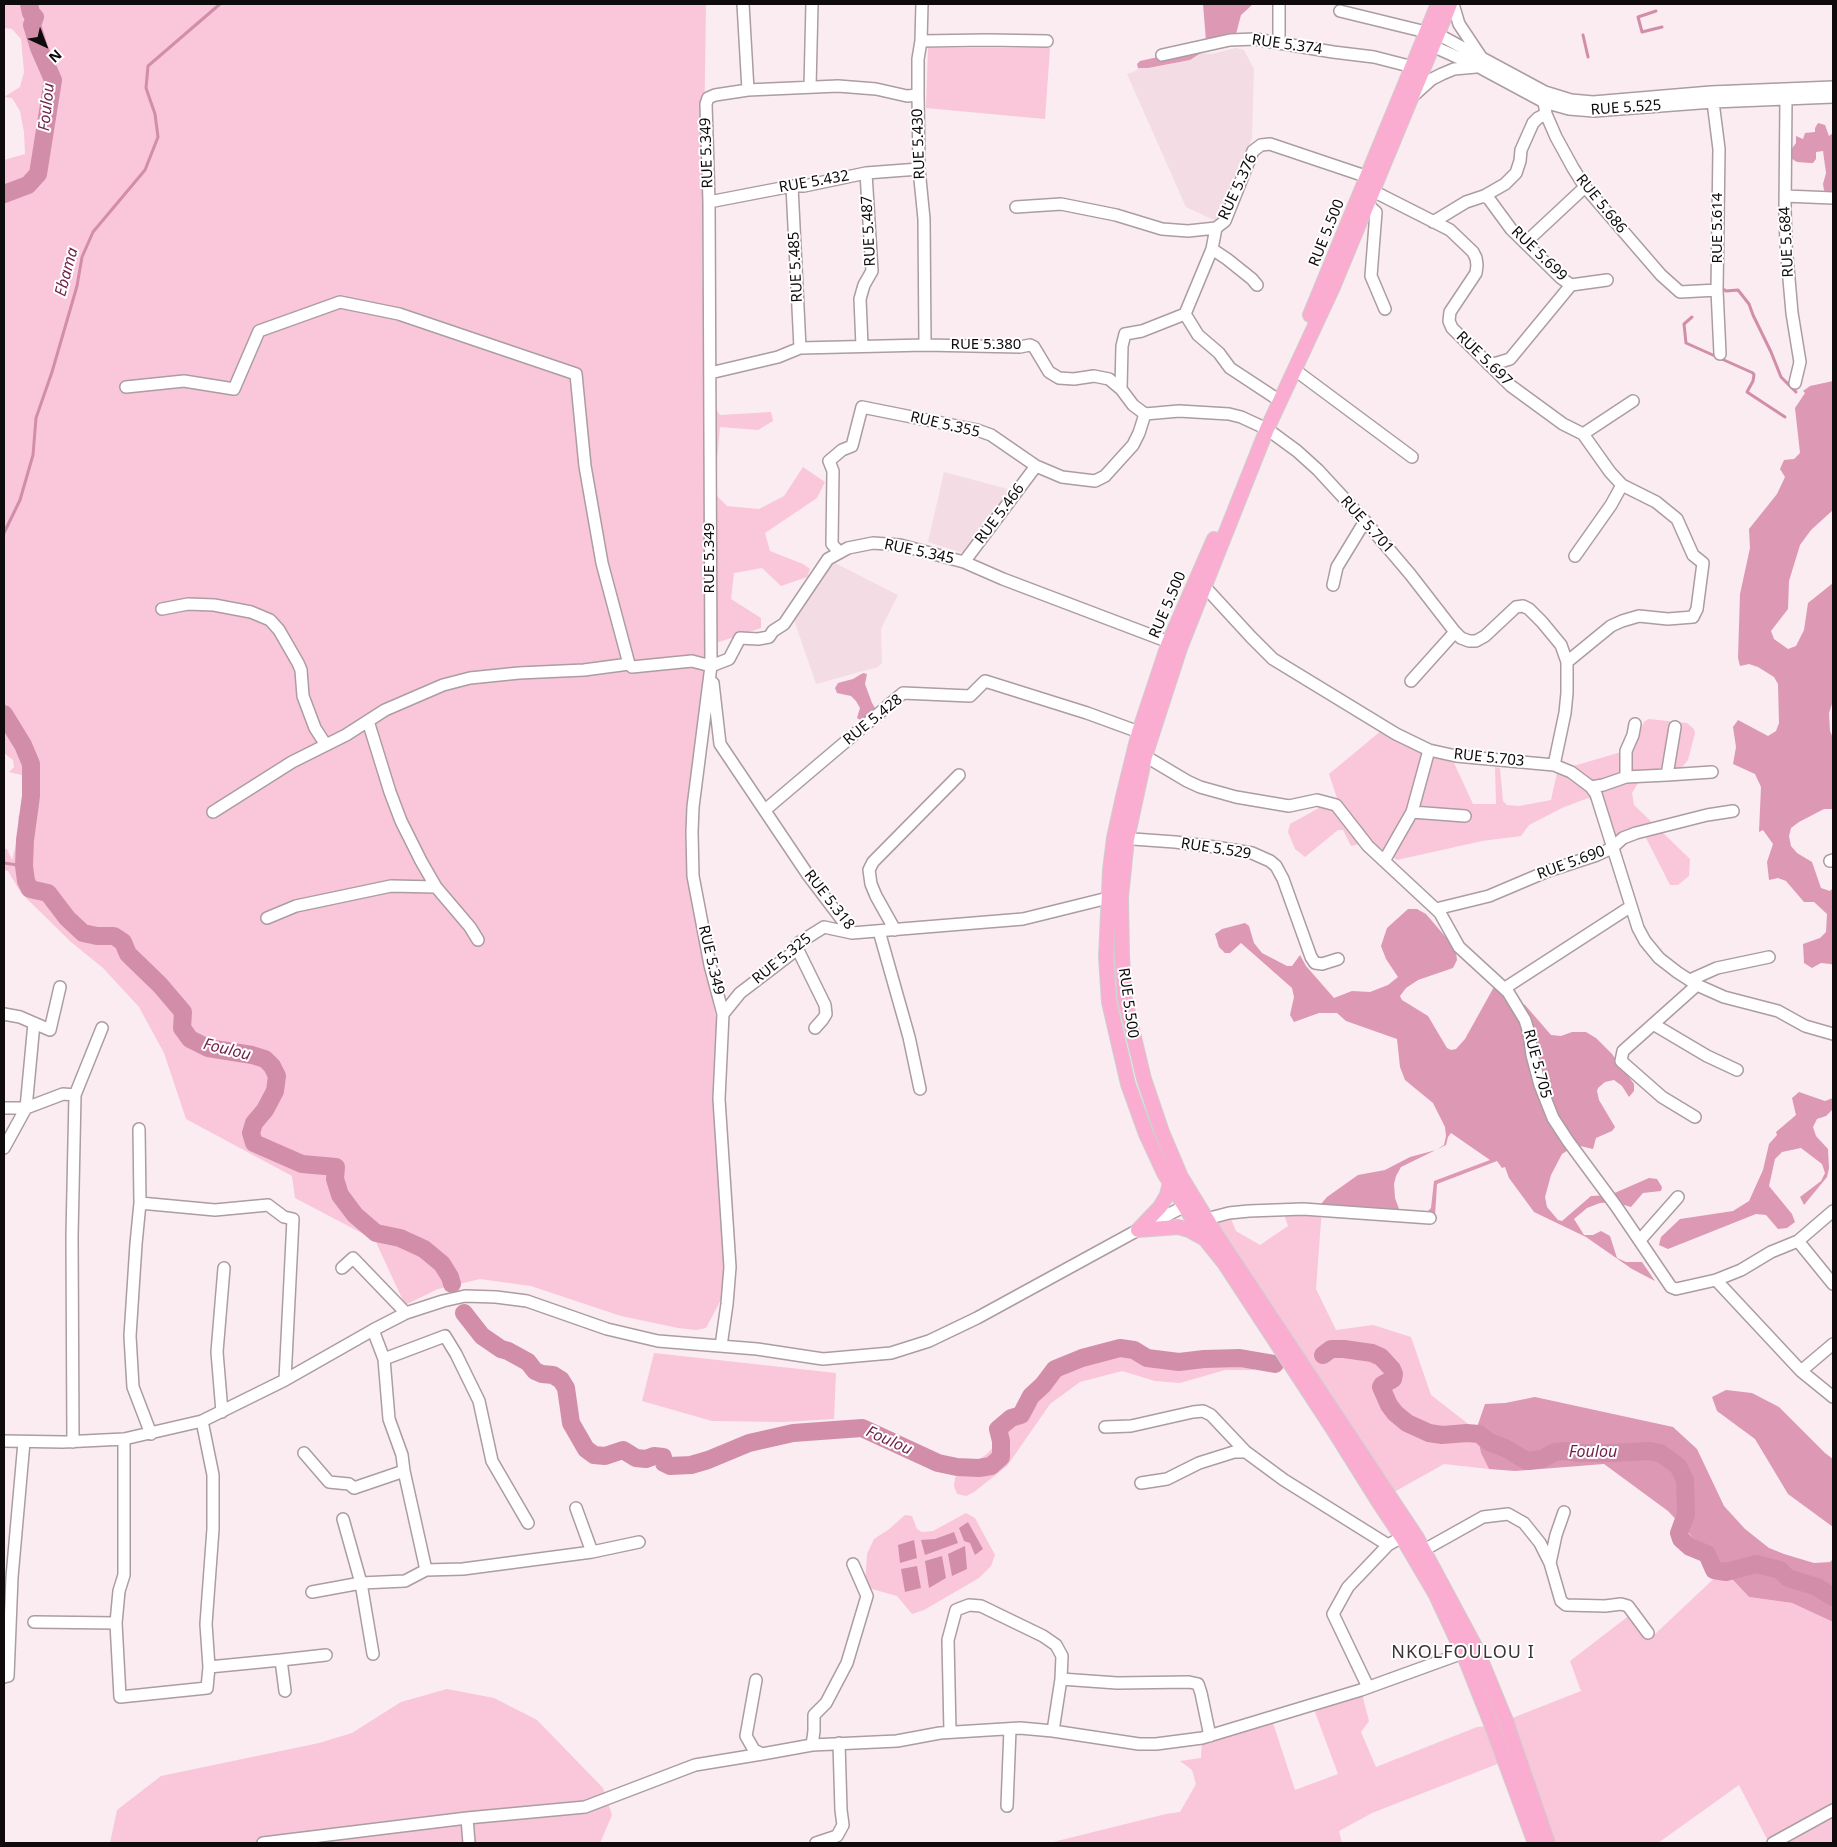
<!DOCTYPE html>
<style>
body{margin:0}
#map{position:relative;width:1837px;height:1847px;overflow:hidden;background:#faecf1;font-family:"Noto Sans",sans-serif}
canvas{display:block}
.frame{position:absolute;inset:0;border:5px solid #0f0a0c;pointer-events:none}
.north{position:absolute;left:20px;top:20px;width:50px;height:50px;-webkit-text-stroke:4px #fff;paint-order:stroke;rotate:137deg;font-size:14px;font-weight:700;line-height:20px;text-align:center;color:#0f0a0c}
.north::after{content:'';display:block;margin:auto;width:18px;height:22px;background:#0f0a0c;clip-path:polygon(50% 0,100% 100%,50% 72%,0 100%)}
</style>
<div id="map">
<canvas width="1837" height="1847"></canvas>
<div class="frame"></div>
<div class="north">N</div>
</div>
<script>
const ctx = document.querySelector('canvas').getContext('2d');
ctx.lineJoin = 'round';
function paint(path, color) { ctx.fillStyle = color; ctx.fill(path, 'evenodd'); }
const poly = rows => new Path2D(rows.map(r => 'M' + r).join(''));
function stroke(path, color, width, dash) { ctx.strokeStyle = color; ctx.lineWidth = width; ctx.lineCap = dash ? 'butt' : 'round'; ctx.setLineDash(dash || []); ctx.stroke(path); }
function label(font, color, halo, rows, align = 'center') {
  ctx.font = font + ' "Noto Sans",sans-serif'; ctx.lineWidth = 4; ctx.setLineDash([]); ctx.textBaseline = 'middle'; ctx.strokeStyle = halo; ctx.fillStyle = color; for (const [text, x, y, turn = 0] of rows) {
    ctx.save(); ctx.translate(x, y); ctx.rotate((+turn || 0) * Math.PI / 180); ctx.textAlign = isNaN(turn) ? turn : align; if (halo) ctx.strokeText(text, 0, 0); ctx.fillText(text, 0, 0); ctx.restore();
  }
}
const built = poly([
 [1236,48,1244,50,1254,69,1252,138,1220,223,1186,207,1127,74,1136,71,1138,68,1148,68,1190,60,1201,53,1212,54],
 [944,472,1011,490,1005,498,973,549,963,553,928,542],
 [825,558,898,595,881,629,882,663,878,667,816,684,792,614]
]);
const green = poly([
 [4,4,706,4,702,274,715,408,720,415,771,412,773,421,758,430,720,427,714,493,727,506,759,509,784,496,803,467,825,482,817,498,765,533,770,551,803,564,810,569,807,577,781,586,762,568,734,573,731,599,761,618,761,628,716,643,709,650,691,882,716,1018,724,1286,723,1296,706,1328,696,1330,678,1328,621,1316,531,1286,480,1279,438,1289,405,1305,375,1240,295,1198,292,1176,186,1119,164,1053,139,1007,103,968,71,942,21,893,8,871,4,870,4,849,7,849,12,860,20,828,18,817,25,806,26,776,9,772,14,767,13,760,4,753,4,160,25,154,24,132,20,111,12,98,4,97,20,87,24,72,21,39,12,29,4,28],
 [928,48,1050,48,1045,119,926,108],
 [1649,719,1687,723,1694,729,1695,733,1688,760,1679,771,1642,776,1632,793,1634,805,1690,859,1689,876,1678,885,1670,885,1645,836,1616,841,1592,801,1588,798,1562,808,1529,825,1521,836,1482,841,1397,860,1371,841,1351,846,1343,830,1338,830,1305,857,1295,849,1288,832,1290,824,1337,798,1329,774,1382,730,1406,744,1454,763,1473,804,1496,804,1495,767,1500,768,1503,801,1507,805,1519,806,1551,800,1557,773,1560,770,1628,750,1645,721],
 [1282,1208,1322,1208,1316,1289,1336,1330,1373,1325,1411,1337,1431,1395,1476,1430,1481,1453,1489,1469,1444,1464,1378,1501,1206,1220,1229,1214,1236,1231,1260,1245,1288,1226],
 [1105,1344,1133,1351,1174,1354,1245,1352,1252,1353,1258,1360,1254,1370,1225,1370,1180,1383,1155,1381,1122,1371,1080,1382,1050,1404,1007,1466,974,1492,966,1496,957,1494,954,1486,955,1478,960,1472,987,1454,998,1442,1029,1386,1046,1369,1074,1353],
 [654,1353,836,1373,834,1419,784,1422,712,1421,642,1401],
 [966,1513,975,1518,995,1555,991,1566,979,1578,924,1610,912,1614,897,1596,865,1587,867,1554,874,1539,888,1530,905,1515,912,1516,917,1529,922,1532,933,1531],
 [1723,1570,1749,1597,1792,1603,1833,1622,1833,1843,1769,1843,1739,1785,1658,1843,1535,1843,1505,1761,1372,1813,1339,1831,1342,1843,1049,1843,1166,1814,1180,1812,1196,1784,1192,1770,1180,1761,1201,1758,1202,1738,1271,1717,1295,1790,1338,1774,1312,1704,1361,1690,1369,1721,1361,1732,1376,1767,1477,1727,1492,1726,1581,1691,1570,1661,1639,1608,1653,1636],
 [447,1689,494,1698,537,1720,603,1788,612,1815,600,1843,110,1843,117,1810,161,1776,319,1743,352,1733,401,1702]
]);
const forest = poly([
 [1203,4,1253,4,1241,15,1235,38,1206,41],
 [1194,49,1201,53,1190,60,1148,68,1138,68,1137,64,1140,61],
 [1818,123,1825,125,1829,136,1833,133,1833,195,1827,194,1824,190,1823,184,1826,173,1823,151,1816,152,1816,159,1813,163,1810,163,1797,162,1792,159,1790,156,1790,151,1796,143,1796,136,1803,139,1805,133,1815,132,1815,128],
 [1833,381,1833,510,1811,530,1800,545,1789,581,1788,609,1771,631,1774,639,1788,649,1796,646,1804,630,1808,603,1833,583,1833,701,1829,713,1830,731,1833,738,1833,809,1824,809,1799,822,1791,828,1789,836,1791,846,1797,853,1812,862,1821,888,1830,891,1833,888,1833,966,1831,964,1821,963,1812,968,1804,963,1803,944,1820,938,1826,932,1827,914,1814,902,1804,902,1786,881,1778,878,1769,880,1767,862,1773,844,1763,830,1759,832,1761,787,1755,774,1733,764,1736,747,1733,727,1738,720,1768,736,1776,731,1779,723,1778,684,1774,677,1758,667,1749,664,1740,666,1738,658,1740,594,1750,548,1749,529,1777,494,1785,477,1780,469,1784,460,1794,459,1800,453,1795,408,1805,393,1803,391,1810,386],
 [863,673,867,674,865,684,872,703,878,713,862,721,857,718,860,708,856,701,851,696,837,693,835,688,838,683,853,679],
 [1408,909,1417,909,1426,914,1449,941,1456,952,1457,960,1453,968,1418,980,1406,988,1400,996,1402,1000,1428,1016,1447,1048,1451,1050,1456,1049,1465,1039,1495,985,1513,1000,1525,1005,1551,1035,1561,1036,1572,1032,1586,1032,1596,1038,1612,1054,1634,1084,1634,1091,1629,1097,1622,1086,1614,1080,1605,1082,1598,1088,1597,1091,1599,1100,1615,1127,1612,1131,1596,1138,1593,1149,1576,1145,1562,1154,1551,1175,1545,1197,1547,1207,1558,1220,1562,1221,1591,1196,1610,1195,1649,1178,1657,1179,1662,1187,1661,1191,1643,1193,1631,1207,1614,1202,1600,1203,1587,1208,1574,1219,1584,1235,1593,1235,1601,1231,1610,1236,1617,1258,1626,1262,1642,1262,1655,1281,1632,1269,1586,1237,1534,1212,1509,1178,1505,1167,1502,1168,1497,1161,1437,1184,1435,1216,1324,1208,1321,1204,1327,1197,1358,1175,1385,1170,1410,1157,1436,1150,1444,1145,1446,1136,1445,1127,1433,1103,1405,1080,1400,1067,1397,1039,1346,1021,1337,1013,1319,1013,1294,1022,1290,1015,1294,997,1292,988,1241,943,1230,953,1225,953,1219,947,1215,934,1222,929,1245,923,1249,926,1254,943,1262,953,1287,966,1292,966,1300,955,1306,966,1334,998,1352,991,1370,992,1388,985,1398,977,1386,959,1381,946,1387,928],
 [1451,1133,1490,1160,1434,1181,1431,1208,1428,1211,1408,1211,1399,1209,1395,1198,1394,1184,1396,1176,1401,1167,1446,1145,1448,1137],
 [1799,1092,1825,1101,1833,1098,1833,1109,1826,1116,1817,1119,1813,1127,1816,1136,1828,1149,1829,1168,1827,1177,1804,1205,1800,1197,1821,1181,1825,1173,1822,1164,1801,1148,1782,1152,1775,1159,1769,1186,1792,1214,1795,1222,1787,1228,1778,1229,1766,1215,1756,1214,1668,1249,1659,1245,1661,1237,1680,1219,1733,1211,1749,1201,1763,1170,1769,1144,1777,1135,1776,1132,1796,1115,1792,1098],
 [1726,1390,1752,1393,1779,1407,1825,1453,1833,1459,1833,1527,1788,1494,1755,1439,1717,1411,1712,1397],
 [1535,1397,1673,1427,1697,1449,1724,1506,1745,1529,1769,1548,1784,1554,1814,1563,1830,1562,1833,1559,1833,1622,1792,1603,1749,1597,1668,1511,1604,1464,1515,1471,1489,1469,1481,1453,1476,1430,1485,1404,1505,1403]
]);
const water = poly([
 [968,1522,983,1549,975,1555,970,1543,964,1541,959,1528],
 [954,1532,958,1543,925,1555,921,1540,935,1539],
 [914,1540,917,1558,900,1563,898,1545],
 [965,1546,967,1569,952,1576,948,1554],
 [942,1556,946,1578,929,1588,925,1561],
 [917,1566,921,1588,905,1592,901,1569]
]);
const stream = poly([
 [1656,11,1638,17,1642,32,1662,27],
 [1583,35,1588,57],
 [1720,287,1726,291,1738,290,1749,304,1753,315,1771,352,1781,377,1796,392],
 [1692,317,1684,324,1686,343,1753,373,1754,375,1753,381,1747,392,1785,417],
 [4,533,20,500,33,455,36,418,52,372,77,286,82,257,93,232,145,170,158,137,155,114,146,88,148,66,220,4],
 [4,863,24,866]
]);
const river = poly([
 [4,194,28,185,38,174,53,80,39,48,32,25,35,17,31,13,29,4],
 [4,714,23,745,31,764,31,796,25,840,24,866,26,881,30,889,48,893,67,918,83,933,97,936,114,936,123,942,128,954,160,985,183,1012,182,1028,190,1039,208,1048,252,1055,265,1059,272,1066,277,1076,275,1091,265,1110,254,1123,251,1133,254,1143,302,1164,336,1167,335,1179,340,1195,355,1215,376,1233,400,1238,424,1249,442,1264,450,1277,452,1284],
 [464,1313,482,1336,501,1349,508,1351,528,1362,535,1371,542,1374,553,1375,561,1380,566,1388,571,1423,586,1449,594,1455,605,1456,623,1450,636,1458,646,1459,654,1456,663,1457,664,1463,670,1466,691,1465,708,1460,749,1443,793,1433,862,1428,938,1463,957,1467,979,1468,991,1466,1001,1457,1001,1441,998,1429,1011,1418,1021,1415,1031,1396,1043,1385,1055,1369,1082,1358,1120,1348,1134,1350,1147,1358,1179,1362,1204,1359,1240,1358,1275,1364],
 [1323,1355,1331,1349,1344,1349,1372,1353,1381,1357,1392,1369,1394,1374,1393,1379,1382,1385,1381,1387,1389,1405,1395,1413,1407,1423,1429,1433,1442,1435,1467,1433,1479,1434,1489,1442,1505,1448,1527,1461,1542,1459,1555,1452,1567,1451,1579,1453,1612,1453,1648,1451,1660,1453,1678,1466,1685,1480,1686,1514,1679,1533,1681,1539,1690,1547,1707,1554,1714,1570,1726,1572,1756,1564,1780,1570,1788,1578,1817,1587,1833,1597]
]);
const minor = poly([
 [743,4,748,90],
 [1453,4,1459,24,1481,57],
 [1340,11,1426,32],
 [1430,30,1545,92,1571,100,1593,102,1711,92,1833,87],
 [921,41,987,40,1047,41],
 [1279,43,1279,4],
 [1426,43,1479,67,1544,102,1569,109,1594,111,1713,102,1833,97],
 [1162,55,1230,40,1255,39,1333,52,1374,57,1413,67],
 [810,87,812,4],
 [918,95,918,59,921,41,922,4],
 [1413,96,1432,79,1442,74,1454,69,1476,67],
 [1786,99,1785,210,1786,245,1792,313,1800,362,1795,383],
 [1544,102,1546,114,1556,137,1573,168,1585,187,1661,275,1680,292,1717,290],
 [1713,102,1719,149,1717,290,1720,354],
 [792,186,800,348],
 [1373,191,1450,230,1473,252,1476,258,1477,265,1476,273,1450,312,1449,321,1452,328,1511,386,1563,424,1583,434,1610,472,1622,485,1656,502,1677,519,1693,555,1703,563,1697,609,1693,617,1668,619,1639,616,1622,621,1611,626,1567,662,1567,693,1565,713,1554,765],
 [1484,196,1489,199,1511,229,1561,278,1571,285,1607,280],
 [1785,196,1833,198],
 [709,202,792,186,804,186,866,173,919,169],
 [1367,204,1376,212,1371,276,1385,309],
 [1016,207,1061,204,1116,215,1162,229,1188,231,1216,228,1225,221,1253,151,1261,145,1270,144,1368,177],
 [1433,222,1466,202,1484,196,1505,184,1516,173,1520,161,1521,150,1533,123,1538,118,1546,114],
 [1525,243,1585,187],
 [1212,249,1227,259,1252,279,1257,285],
 [1185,314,1212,249,1216,228],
 [862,346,860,299,864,285,872,271,866,173],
 [1488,364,1497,363,1510,359,1571,285],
 [1295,370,1412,457],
 [710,373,778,357,800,348,925,345,1020,347,1030,345,1034,347,1049,372,1059,378,1074,379,1094,376,1109,379,1121,389,1133,405,1145,414,1179,411,1229,414,1241,417,1267,429,1297,451,1318,470,1365,521,1410,574,1455,632],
 [126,387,184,381,234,389,259,331,340,302,399,314,576,374,585,466,602,563,629,664],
 [1121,389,1122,346,1125,334,1142,331,1185,314,1198,335,1219,353,1230,368,1274,397],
 [1583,434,1633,401],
 [839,552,832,544,833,471,829,461,842,450,852,446,862,407,977,430,991,435,1036,466,1062,477,1095,481,1105,476,1133,445,1139,433,1145,414],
 [1575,556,1611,505,1622,485],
 [964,562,1036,466],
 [1333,585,1337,567,1365,521],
 [1205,587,1251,637,1273,659,1396,734,1429,750,1456,756,1554,765,1571,772,1591,787,1596,794,1638,928,1645,941,1659,958,1677,972,1697,985,1623,1051,1621,1061,1662,1097,1695,1117],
 [162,609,188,604,214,605,251,612,270,620,279,630,298,663,301,670,303,696,315,728,326,745],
 [711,666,729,659,740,638,758,639,769,637,773,631,784,624,828,559,848,548,873,543,900,545,964,562,1003,579,1169,642],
 [1411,681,1455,632,1461,638,1469,641,1476,641,1485,636,1516,607,1523,606,1529,609,1542,622,1561,645,1567,662],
 [713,683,720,744,808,875,852,933],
 [368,721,390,792,401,821,421,861,436,887,470,927,478,940],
 [1145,756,1187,781,1200,787,1236,797,1289,806,1317,800,1336,805,1368,846,1440,913,1459,947,1508,992,1525,1020,1529,1033,1532,1055,1540,1085,1553,1118,1568,1141,1616,1206,1671,1287,1676,1289,1716,1280,1741,1270,1771,1252,1798,1241,1833,1211],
 [1667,775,1712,772],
 [1626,777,1626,751,1633,735,1635,724],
 [1591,787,1603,785,1626,777,1667,775,1675,727],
 [765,810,903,693,970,696,985,681,1087,713,1139,732],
 [213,812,292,762,346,735,385,710,443,685,470,678,519,673,584,670,629,664,632,667,692,661,711,666],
 [1412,812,1465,816],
 [1119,838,1175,842,1215,847,1252,853,1270,861,1276,866,1283,879,1311,957,1315,963,1322,964,1338,959],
 [1384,861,1412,812,1429,750],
 [1830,861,1833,860],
 [1436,909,1489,896,1548,871,1597,855,1612,848,1623,838,1636,833,1707,815,1733,811],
 [267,918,296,906,391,886,436,887],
 [895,930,876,896,871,884,869,870,873,862,959,775],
 [879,931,909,1037,920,1089],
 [796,946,825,1005,826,1014,823,1019,815,1028],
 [1690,980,1717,968,1769,957],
 [1697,985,1724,997,1778,1011,1805,1026,1833,1034],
 [1505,988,1630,907],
 [4,1014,20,1017,50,1030,60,987],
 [723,1014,740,993,791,954,800,942,824,927,852,933,1023,919,1108,898,1116,898],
 [1653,1024,1707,1056,1737,1070],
 [4,1108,26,1108,63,1094,75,1095],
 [139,1129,140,1203,136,1244,130,1336,133,1387,151,1434],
 [4,1148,26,1108,34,1023],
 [140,1203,215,1210,268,1205,284,1217,293,1219,285,1380],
 [1206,1219,1229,1213,1249,1211,1303,1209,1430,1218],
 [1640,1240,1678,1197],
 [1798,1241,1833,1284],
 [342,1268,353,1258,406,1313],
 [1716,1280,1801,1371,1833,1397],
 [721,1346,727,1304,730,1267,719,1099,723,1014,710,965,693,876,692,832,693,807,711,666,709,202,706,104,708,98,715,95,748,90,838,86,876,89,907,96,918,95,919,169,924,219,925,345],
 [384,1359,445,1336,456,1354,479,1401,492,1461,528,1523],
 [1801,1371,1833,1344],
 [222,1412,217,1352,224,1268],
 [1105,1427,1131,1426,1193,1412,1203,1411,1211,1415,1246,1452,1284,1480,1388,1545,1402,1537],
 [124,1439,124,1575,119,1591,116,1623,120,1697,207,1688,209,1667,206,1624,213,1529,213,1475,202,1421],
 [4,1441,63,1442,124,1439,202,1421,285,1380,373,1330,406,1313,443,1301,465,1296,496,1297,527,1301,607,1329,658,1341,757,1349,823,1359,891,1353,929,1341,977,1318,1138,1230,1191,1203],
 [73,1442,72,1236,75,1095,102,1028],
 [304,1453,329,1482,349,1484,354,1488,404,1471,402,1455,389,1419,384,1359,373,1330],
 [404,1471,426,1570,463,1569,592,1552,639,1542],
 [1141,1483,1167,1479,1199,1463,1234,1452,1246,1452],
 [576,1508,592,1552],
 [343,1519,361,1583,373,1654],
 [1424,1550,1483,1517,1508,1514,1524,1523,1540,1543,1550,1563,1561,1601,1566,1605,1605,1606,1621,1604,1628,1606,1648,1633],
 [1550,1563,1556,1535,1564,1512],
 [312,1592,361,1583,405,1581,426,1570],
 [34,1622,116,1623],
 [281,1660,326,1655],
 [209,1667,281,1660,285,1691],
 [4,1677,8,1676,12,1577,24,1442],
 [1061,1679,1117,1683,1189,1682,1198,1684,1201,1693,1210,1736],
 [756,1680,746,1736,754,1750,762,1754,812,1745,897,1741,940,1733,1020,1728,1053,1731,1139,1744,1156,1744,1202,1738,1361,1690,1463,1653],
 [1368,1687,1333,1614,1348,1587,1388,1545],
 [950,1732,948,1640,956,1610,969,1605,981,1606,1043,1636,1056,1645,1062,1656,1061,1679,1053,1731],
 [812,1745,814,1731,814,1715,826,1703,847,1663,867,1596,853,1564],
 [1007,1806,1010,1729],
 [467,1818,469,1843],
 [263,1843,467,1818,585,1807,695,1765,762,1754],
 [816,1843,837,1836,843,1825,841,1810,839,1743],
 [1773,1843,1833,1810]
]);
const major = poly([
 [1450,4,1333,287,1267,429,1180,648,1145,756,1127,839,1121,897,1122,956,1125,1000,1144,1079,1162,1132,1181,1177,1217,1236,1417,1538,1476,1648,1506,1721,1548,1843],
 [1310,315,1438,4],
 [1138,1230,1178,1227,1189,1230,1205,1239,1225,1264,1333,1429,1378,1501,1402,1537,1436,1595,1463,1653,1492,1726,1535,1843],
 [1138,1230,1160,1207,1167,1195,1170,1183],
 [1205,1239,1164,1173,1146,1134,1128,1084,1109,1002,1106,957,1110,870,1114,838,1123,797,1139,732,1169,642,1214,539]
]);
const streetNames = [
 ["RUE 5.374",1287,45,8],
 ["RUE 5.525",1626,108,-4],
 ["RUE 5.430",919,144,-92],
 ["RUE 5.349",707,153,-92],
 ["RUE 5.432",814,182,-10],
 ["RUE 5.376",1238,187,-65],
 ["RUE 5.686",1601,204,51],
 ["RUE 5.614",1718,228,-90],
 ["RUE 5.487",869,231,-93],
 ["RUE 5.500",1327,233,-68],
 ["RUE 5.684",1787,242,-93],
 ["RUE 5.699",1539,254,44],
 ["RUE 5.485",796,267,-93],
 ["RUE 5.380",986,345],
 ["RUE 5.697",1484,359,44],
 ["RUE 5.355",945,425,13],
 ["RUE 5.466",1000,514,-53],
 ["RUE 5.701",1367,525,48],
 ["RUE 5.345",919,552,12],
 ["RUE 5.349",710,558,-90],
 ["RUE 5.500",1168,605,-67],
 ["RUE 5.428",873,720,-39],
 ["RUE 5.703",1489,758,6],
 ["RUE 5.529",1216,849,9],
 ["RUE 5.690",1571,863,-20],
 ["RUE 5.318",829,900,52],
 ["RUE 5.325",782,959,-39],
 ["RUE 5.349",711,960,77],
 ["RUE 5.500",1128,1003,82],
 ["RUE 5.705",1537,1064,75]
];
const waterNames = [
 ["Foulou",47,107,-84],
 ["Ebama",67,272,-75],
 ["Foulou",227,1050,14],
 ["Foulou",889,1441,24],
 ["Foulou",1593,1452]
];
const quarterNames = [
 ["NKOLFOULOU I",1463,1653]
];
paint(built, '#f3dce4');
paint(green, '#fac6da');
paint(forest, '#dd98b3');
paint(water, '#d28ea9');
stroke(stream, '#d28ea9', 3);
stroke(river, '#d28ea9', 18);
stroke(minor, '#ab9da2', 14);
stroke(major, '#cfcece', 16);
stroke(minor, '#fff', 11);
stroke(major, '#faadd0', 14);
label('15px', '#0f0a0c', '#fff', streetNames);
label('italic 16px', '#6f1f46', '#fff', waterNames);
ctx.letterSpacing = '1px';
label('18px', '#3d3236', '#fff', quarterNames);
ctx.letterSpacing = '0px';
</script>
